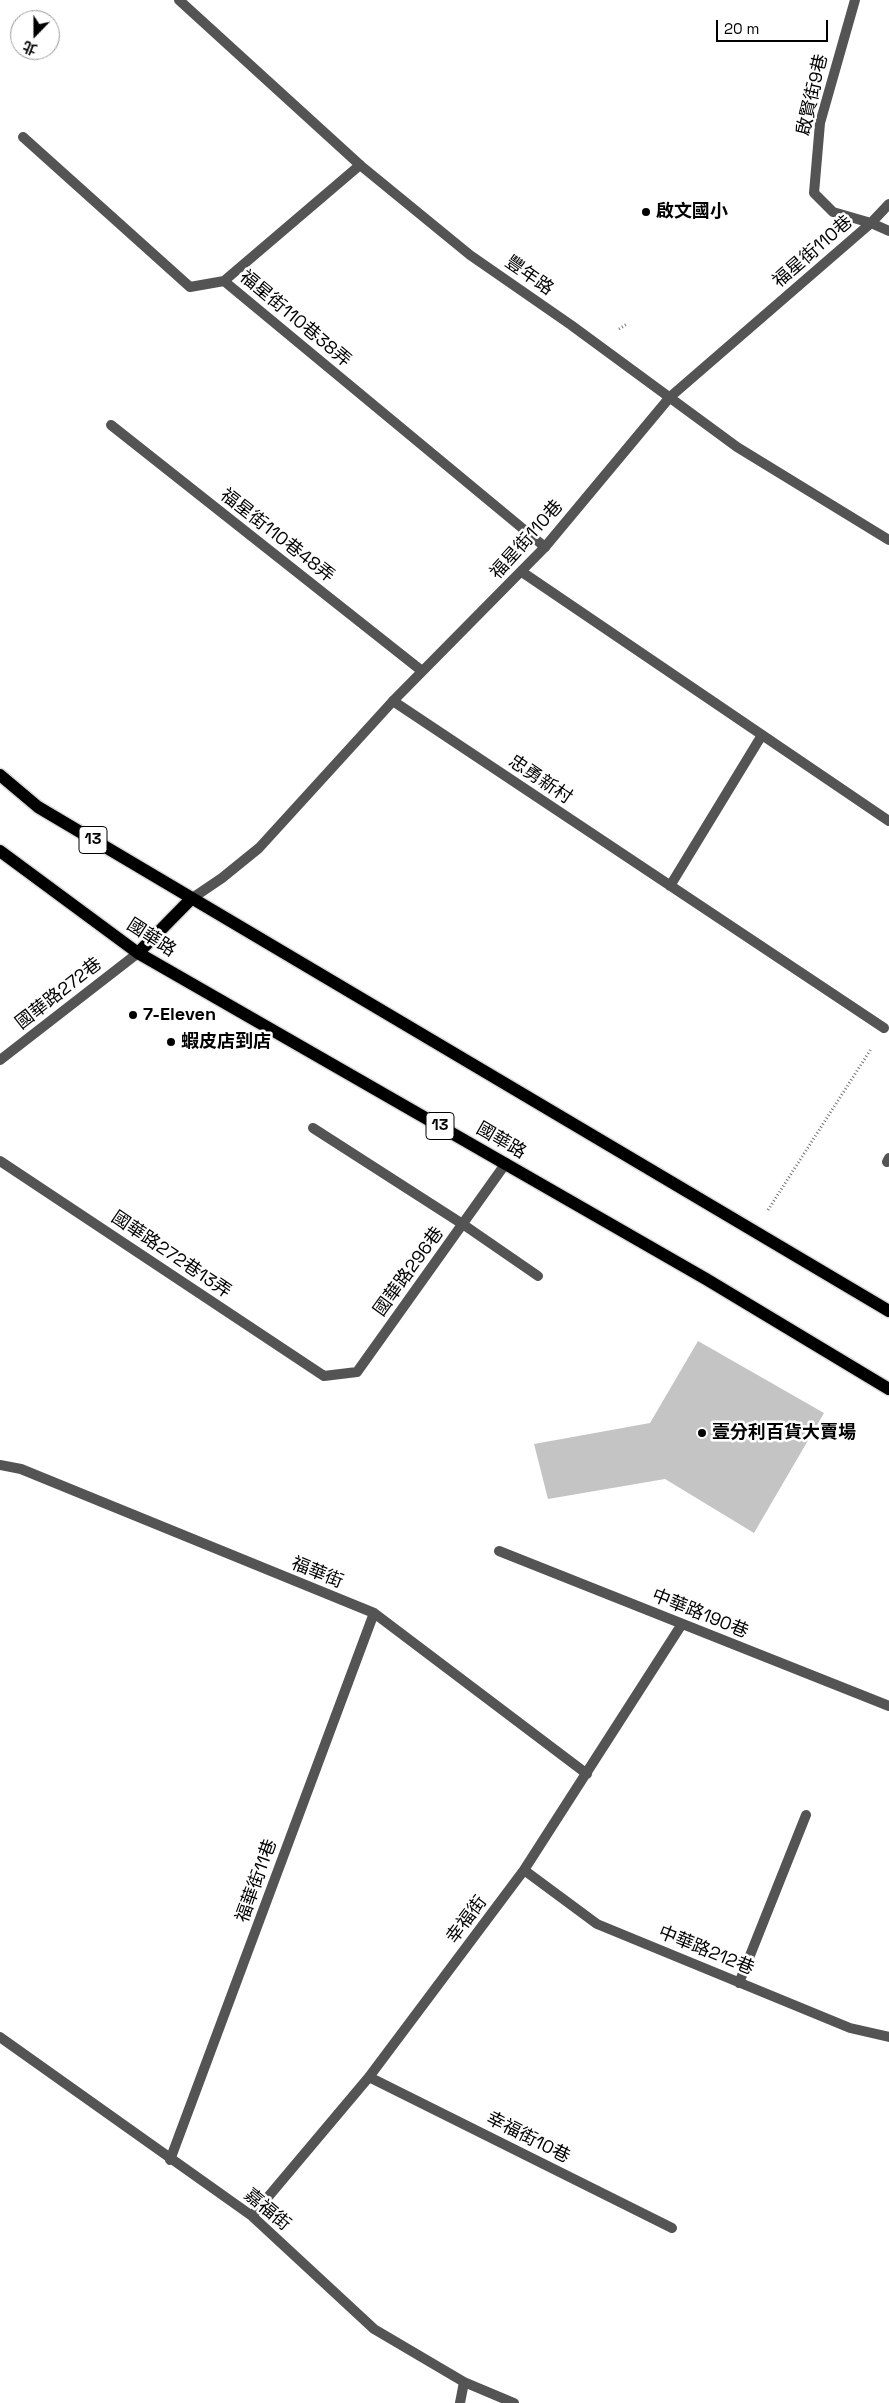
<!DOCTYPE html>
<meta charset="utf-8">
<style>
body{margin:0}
#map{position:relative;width:889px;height:2403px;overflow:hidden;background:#fff;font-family:"Space Grotesk","Noto Sans TC",sans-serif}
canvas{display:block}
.north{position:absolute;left:10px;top:10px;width:50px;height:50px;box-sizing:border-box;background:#fff;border:1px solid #999;border-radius:50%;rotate:202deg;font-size:14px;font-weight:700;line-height:20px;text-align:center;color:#000}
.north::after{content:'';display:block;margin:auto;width:18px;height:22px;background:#000;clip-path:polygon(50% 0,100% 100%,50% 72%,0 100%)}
.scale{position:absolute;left:716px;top:20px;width:112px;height:22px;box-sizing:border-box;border:2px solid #000;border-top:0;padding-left:6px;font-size:15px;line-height:18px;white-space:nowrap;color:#000;-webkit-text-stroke:4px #fff;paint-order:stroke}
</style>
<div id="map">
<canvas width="889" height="2403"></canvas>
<div class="north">北</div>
<div class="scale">20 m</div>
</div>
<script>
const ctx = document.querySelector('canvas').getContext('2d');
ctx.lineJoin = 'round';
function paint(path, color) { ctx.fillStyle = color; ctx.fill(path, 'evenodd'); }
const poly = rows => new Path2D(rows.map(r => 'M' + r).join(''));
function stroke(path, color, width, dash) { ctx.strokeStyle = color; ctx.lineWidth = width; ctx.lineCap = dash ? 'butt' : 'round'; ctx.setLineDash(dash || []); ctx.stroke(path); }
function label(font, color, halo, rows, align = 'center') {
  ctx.font = font + ' "Space Grotesk","Noto Sans TC",sans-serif'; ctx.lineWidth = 5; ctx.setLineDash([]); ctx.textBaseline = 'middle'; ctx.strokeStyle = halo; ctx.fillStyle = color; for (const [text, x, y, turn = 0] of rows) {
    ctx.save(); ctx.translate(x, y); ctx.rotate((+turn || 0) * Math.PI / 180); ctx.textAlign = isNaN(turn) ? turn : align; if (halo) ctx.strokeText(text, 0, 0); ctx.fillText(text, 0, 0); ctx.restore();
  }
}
const building = poly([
 [698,1341,824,1413,754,1533,665,1479,548,1499,534,1444,650,1423]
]);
const path = poly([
 [619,329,627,324],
 [768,1210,871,1049]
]);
const service = poly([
 [855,0,820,123,814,193,833,212,871,223,889,204],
 [23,137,190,287,224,281,545,547],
 [224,281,360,165],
 [111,425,422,671],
 [522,572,889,821],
 [393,701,884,1028],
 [670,886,762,735],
 [313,1128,464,1225,538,1276],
 [0,1161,324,1376,357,1372,506,1163],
 [887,1162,889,1158]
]);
const minor = poly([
 [179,0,360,165,470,255,571,325,737,447,889,540],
 [191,899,222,878,259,848,393,701,545,547,670,397,871,223,889,231],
 [0,1060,138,953],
 [0,1465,21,1469,374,1613,587,1774],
 [499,1551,889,1706],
 [524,1870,597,1924,850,2028,889,2037],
 [739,1983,806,1815],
 [0,2037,252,2216,374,2329,464,2382,514,2403],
 [369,2077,672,2228],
 [170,2160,374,1613],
 [252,2216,369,2077,524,1870,682,1624],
 [460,2403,464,2382]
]);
const primary = poly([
 [0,775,38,807,889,1311],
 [0,851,138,953,706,1279,889,1389],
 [138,953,191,899]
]);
const markers = [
 [646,212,5,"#000"],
 [133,1015,5,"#000"],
 [171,1042,5,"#000"],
 [702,1433,5,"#000"]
];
const shields = [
 [93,840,28],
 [440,1126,28]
];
const shieldNames = [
 ["13",93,840],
 ["13",440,1126]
];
const streetNames = [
 ["啟賢街9巷",813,95,-77],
 ["福星街110巷",813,252,-41],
 ["豐年路",529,276,35],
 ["福星街110巷38弄",295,319,40],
 ["福星街110巷48弄",277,536,38],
 ["福星街110巷",527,540,-48],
 ["忠勇新村",540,780,34],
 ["國華路",151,938,33],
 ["國華路272巷",59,994,-38],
 ["國華路",501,1141,30],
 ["國華路272巷13弄",171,1255,34],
 ["國華路296巷",409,1272,-54],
 ["福華街",317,1573,22],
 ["中華路190巷",700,1614,22],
 ["福華街11巷",257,1881,-70],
 ["幸福街",467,1920,-53],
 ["中華路212巷",706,1951,22],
 ["幸福街10巷",528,2138,27],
 ["嘉福街",267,2210,40]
];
const poiNames = [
 ["啟文國小",656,212],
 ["7-Eleven",143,1015],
 ["蝦皮店到店",181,1042],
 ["壹分利百貨大賣場",712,1433]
];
paint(building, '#c4c4c4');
stroke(primary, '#dbdbdb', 15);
stroke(path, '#767676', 3, [1, 2.5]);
stroke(service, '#545454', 10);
stroke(minor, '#545454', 10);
stroke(primary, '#000', 12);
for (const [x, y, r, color] of markers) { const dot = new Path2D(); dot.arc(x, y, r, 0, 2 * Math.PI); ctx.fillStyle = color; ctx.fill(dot); stroke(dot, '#fff', 2); }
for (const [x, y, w] of shields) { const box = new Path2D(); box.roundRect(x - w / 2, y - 13.5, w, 27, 4); ctx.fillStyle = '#fff'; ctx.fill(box); stroke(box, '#000', 1); }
label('bold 16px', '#000', null, shieldNames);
label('18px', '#000', '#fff', streetNames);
label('bold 18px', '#000', '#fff', poiNames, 'left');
</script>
